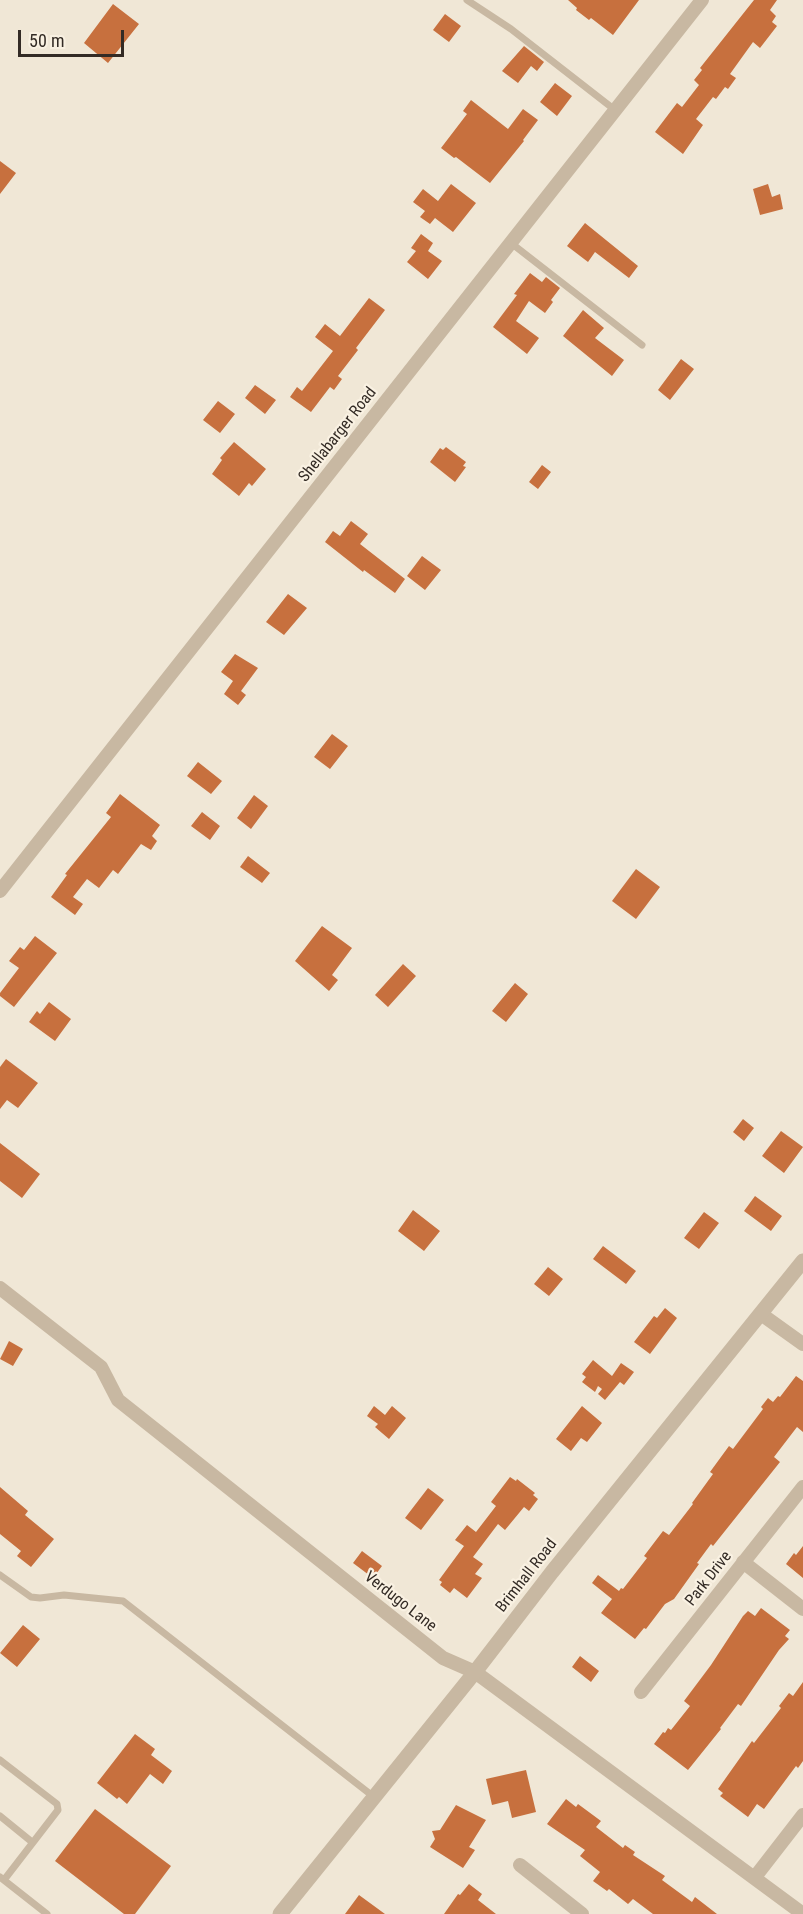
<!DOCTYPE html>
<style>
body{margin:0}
#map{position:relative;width:803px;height:1914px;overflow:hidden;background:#f0e7d6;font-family:"Roboto Condensed",sans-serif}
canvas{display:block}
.scale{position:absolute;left:18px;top:30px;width:106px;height:27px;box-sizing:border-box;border:3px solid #332b25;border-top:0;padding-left:8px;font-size:18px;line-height:21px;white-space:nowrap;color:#332b25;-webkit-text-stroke:4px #f9f1e2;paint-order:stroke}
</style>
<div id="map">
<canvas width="803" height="1914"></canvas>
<div class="scale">50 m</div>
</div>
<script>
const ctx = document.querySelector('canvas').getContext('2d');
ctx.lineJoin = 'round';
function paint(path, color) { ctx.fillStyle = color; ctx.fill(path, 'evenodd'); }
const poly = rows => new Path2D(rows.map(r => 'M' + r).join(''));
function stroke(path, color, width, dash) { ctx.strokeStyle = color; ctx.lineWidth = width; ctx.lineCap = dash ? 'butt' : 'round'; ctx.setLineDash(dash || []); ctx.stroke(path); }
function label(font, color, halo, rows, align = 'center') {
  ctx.font = font + ' "Roboto Condensed",sans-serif'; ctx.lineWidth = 4.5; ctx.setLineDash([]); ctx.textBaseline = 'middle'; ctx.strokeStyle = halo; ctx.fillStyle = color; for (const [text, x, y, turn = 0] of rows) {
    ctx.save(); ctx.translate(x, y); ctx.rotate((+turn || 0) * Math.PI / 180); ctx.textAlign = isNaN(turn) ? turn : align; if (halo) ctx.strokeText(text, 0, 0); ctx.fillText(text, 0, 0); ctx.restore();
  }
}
const building = poly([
 [568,0,639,0,613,35,591,18,589,20,576,10,577,8],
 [754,0,777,0,770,10,776,16,772,22,777,26,760,48,753,42,730,74,736,78,728,89,725,87,716,99,713,97,696,119,703,125,683,154,655,132,677,103,682,107,699,85,694,80,702,70,700,68],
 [113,4,139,24,108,63,84,43],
 [445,14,461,26,449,42,433,30],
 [524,46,544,62,537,71,531,66,518,83,502,71],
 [555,83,572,96,557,116,540,102],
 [471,100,508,129,523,109,538,120,523,140,524,141,490,183,456,157,454,158,441,148,467,114,463,111],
 [0,161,16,173,0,194],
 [451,184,476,203,453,232,435,218,430,224,420,217,425,211,413,202,423,189,438,201],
 [768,184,772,197,780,194,783,209,760,215,753,189],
 [585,223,638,266,629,278,595,252,588,262,567,246],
 [421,234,433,243,428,251,442,261,428,279,407,262,416,251,411,248],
 [530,273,542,282,546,277,560,288,551,300,553,302,545,313,529,301,516,321,539,338,527,354,493,327,517,295,514,294],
 [369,298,385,310,356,348,358,350,338,376,342,379,334,390,330,387,311,412,290,397,297,387,302,391,333,351,315,337,325,324,340,336],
 [583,310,604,328,595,338,624,360,612,376,563,336],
 [681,359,694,369,670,400,658,390],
 [255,385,276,400,265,414,245,398],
 [218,401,235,414,220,433,203,420],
 [234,442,266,469,252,486,249,483,239,496,212,474,222,460,220,458],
 [446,447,466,462,463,466,466,467,455,482,430,462,440,448,443,450],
 [542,465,551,472,538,489,529,482],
 [351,521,368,534,360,544,405,579,395,593,364,570,363,572,325,542,333,531,340,536],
 [422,556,441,570,425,590,407,576],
 [288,594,307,608,284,635,266,622],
 [235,654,258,668,241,691,246,695,238,705,224,694,233,681,221,672],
 [332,734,348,746,330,769,314,757],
 [198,762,222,781,211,794,187,776],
 [120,794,160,825,152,836,157,841,151,850,141,844,118,874,113,870,99,888,87,879,73,897,83,904,75,915,51,897,67,875,65,874,111,817,106,813],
 [254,795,268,806,251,829,237,818],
 [202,812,220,826,210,840,191,826],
 [248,856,270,873,262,883,240,867],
 [636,869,660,887,636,919,612,901],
 [322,926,352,948,332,975,338,980,329,991,295,961],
 [35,936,57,953,14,1007,0,996,0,993,19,968,9,961,20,947,24,950],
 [403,964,416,976,388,1007,375,995],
 [515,983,528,994,506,1022,492,1011],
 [49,1002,71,1019,55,1041,29,1022,37,1011,40,1014],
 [6,1059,38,1083,18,1108,7,1100,0,1109,0,1067],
 [743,1119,754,1128,744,1141,733,1132],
 [781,1131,803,1147,784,1173,762,1156],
 [0,1143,40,1174,22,1198,0,1181],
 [755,1196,782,1216,771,1231,744,1211],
 [413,1210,440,1231,424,1251,398,1231],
 [704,1212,719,1223,699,1249,684,1238],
 [603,1246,636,1271,626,1284,593,1259],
 [548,1267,563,1279,549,1296,534,1284],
 [665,1308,677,1318,650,1354,634,1342,654,1316,657,1318],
 [9,1341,23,1349,13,1366,0,1359],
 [593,1360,612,1376,621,1363,634,1372,624,1385,620,1382,605,1400,598,1394,602,1389,598,1386,595,1392,582,1382,586,1377,582,1374],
 [796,1376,803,1381,803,1432,797,1427,774,1457,780,1462,713,1546,711,1544,697,1563,699,1564,674,1599,665,1604,646,1629,644,1628,635,1639,601,1613,612,1599,592,1583,598,1575,619,1591,621,1588,623,1589,647,1558,644,1556,663,1531,669,1535,693,1504,692,1503,713,1474,710,1472,729,1446,733,1449,763,1409,761,1407,768,1398,773,1402,778,1396,780,1397],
 [374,1406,385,1415,392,1406,406,1418,389,1439,375,1427,378,1424,367,1416],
 [582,1406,602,1423,587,1442,581,1438,571,1451,556,1439],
 [510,1477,516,1481,517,1479,535,1493,533,1495,538,1499,529,1511,524,1507,505,1530,498,1524,473,1557,483,1564,475,1574,482,1578,467,1598,454,1588,450,1593,440,1585,442,1582,439,1580,464,1546,455,1540,467,1525,476,1532,496,1506,491,1502],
 [0,1487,28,1511,25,1515,54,1539,31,1567,17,1556,21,1551,0,1534],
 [428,1488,444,1500,421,1530,405,1518],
 [803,1546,803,1578,786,1564,794,1553,796,1555],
 [362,1551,382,1566,373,1578,353,1563],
 [761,1608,790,1630,785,1636,789,1639,779,1650,741,1706,738,1704,720,1728,721,1729,688,1770,654,1744,663,1732,665,1733,668,1728,671,1730,690,1706,684,1701,711,1665,743,1616,748,1611,755,1616],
 [23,1625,40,1639,17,1667,0,1653],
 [580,1656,599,1671,591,1682,572,1667],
 [803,1682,803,1761,798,1768,796,1766,764,1809,757,1804,748,1817,720,1796,723,1793,718,1789,752,1741,754,1743,781,1708,779,1706,789,1693,793,1696],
 [135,1734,155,1749,151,1755,172,1771,163,1784,150,1774,127,1804,119,1797,117,1799,97,1783],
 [526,1770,536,1812,512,1818,508,1801,492,1805,486,1779],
 [566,1799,576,1807,578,1804,601,1821,596,1827,623,1848,625,1845,635,1852,633,1855,665,1876,662,1880,692,1902,695,1897,717,1914,653,1914,633,1899,628,1904,609,1889,607,1891,593,1881,600,1872,580,1856,585,1850,547,1824],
 [456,1805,486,1820,469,1847,475,1850,463,1868,430,1847,435,1839,432,1831,440,1830],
 [95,1809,171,1866,135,1914,124,1914,55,1861],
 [469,1884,482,1894,478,1900,496,1914,444,1914,458,1894,460,1895],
 [359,1895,385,1914,345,1914]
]);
const service = poly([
 [467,0,511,29,615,110],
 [511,243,642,345],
 [0,1575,31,1597,40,1598,64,1595,123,1601,374,1797],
 [0,1760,57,1804,58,1810,4,1880],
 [0,1816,32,1842],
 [0,1877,47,1914]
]);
const minor = poly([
 [0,891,702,0],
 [0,1288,101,1367,118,1400,443,1658,475,1672,803,1914],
 [761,1314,803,1344],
 [743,1562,803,1609],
 [641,1692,803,1487],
 [520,1865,582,1914],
 [755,1877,803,1815]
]);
const tertiary = poly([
 [280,1914,475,1672,552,1572,803,1261]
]);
const streetNames = [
 ["Shellabarger Road",338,435,-52],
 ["Brimhall Road",527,1576,-52],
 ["Park Drive",709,1579,-52],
 ["Verdugo Lane",400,1602,38]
];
paint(building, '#c7703e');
stroke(service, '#c8b8a2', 7);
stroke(minor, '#c8b8a2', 14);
stroke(tertiary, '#c8b8a2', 15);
label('16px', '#332b25', '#f9f1e2', streetNames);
</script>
